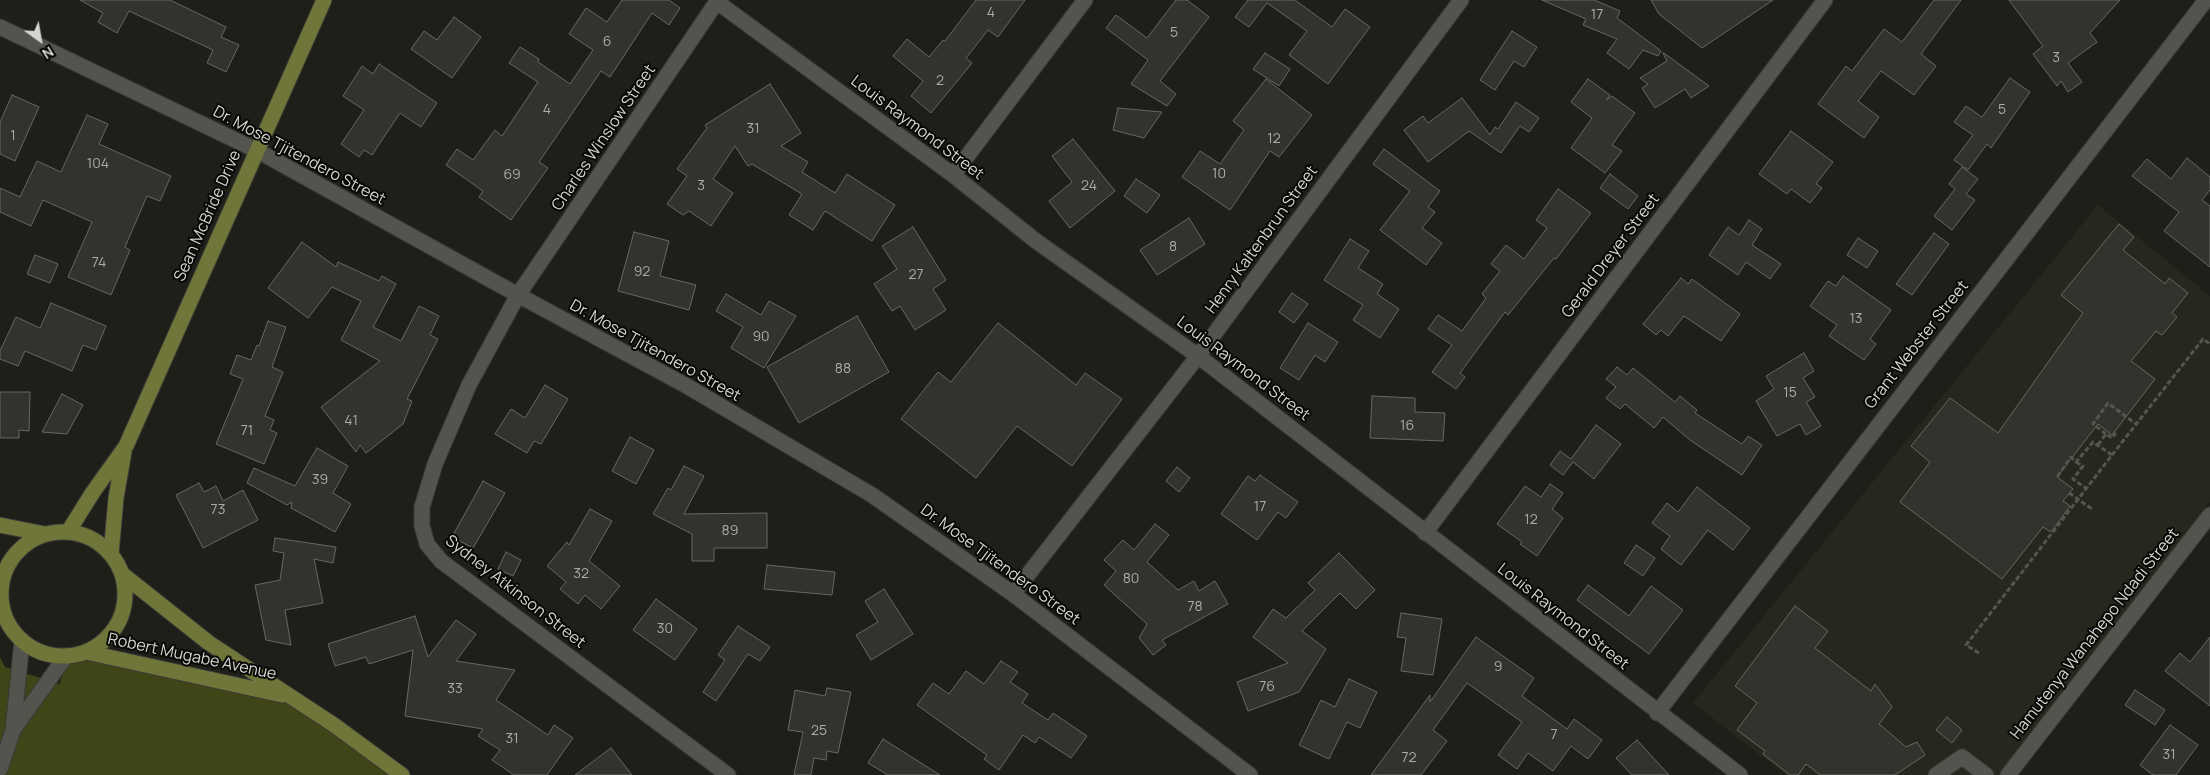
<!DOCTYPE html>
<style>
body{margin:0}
#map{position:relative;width:2210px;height:775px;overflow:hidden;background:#1e1f19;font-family:Manrope,sans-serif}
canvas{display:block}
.north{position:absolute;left:15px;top:15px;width:50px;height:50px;-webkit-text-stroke:4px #080907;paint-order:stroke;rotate:148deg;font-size:14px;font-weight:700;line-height:20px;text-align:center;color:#d4d4d0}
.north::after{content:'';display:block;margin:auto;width:18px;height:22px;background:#d4d4d0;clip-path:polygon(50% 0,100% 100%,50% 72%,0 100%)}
</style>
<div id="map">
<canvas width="2210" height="775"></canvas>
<div class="north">N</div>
</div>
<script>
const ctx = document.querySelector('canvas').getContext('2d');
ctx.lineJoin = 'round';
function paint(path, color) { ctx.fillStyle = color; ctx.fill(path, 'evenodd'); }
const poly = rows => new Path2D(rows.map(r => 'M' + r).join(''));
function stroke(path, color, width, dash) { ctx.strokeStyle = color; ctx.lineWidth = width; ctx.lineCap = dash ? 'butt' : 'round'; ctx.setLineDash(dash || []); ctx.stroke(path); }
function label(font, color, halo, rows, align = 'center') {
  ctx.font = font + ' Manrope,sans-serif'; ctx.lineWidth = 4; ctx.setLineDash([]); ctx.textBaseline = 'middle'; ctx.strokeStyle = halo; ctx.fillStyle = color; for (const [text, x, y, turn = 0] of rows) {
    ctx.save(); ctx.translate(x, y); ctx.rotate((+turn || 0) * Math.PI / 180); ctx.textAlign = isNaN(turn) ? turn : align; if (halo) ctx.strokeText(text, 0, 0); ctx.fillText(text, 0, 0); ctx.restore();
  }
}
const built = poly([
 [2098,205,2210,296,2210,502,1999,775,1786,775,1693,703]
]);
const green = poly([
 [86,652,291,696,402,775,0,775,0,657,5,667,60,684,66,656]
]);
const building = poly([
 [80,0,170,0,226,27,221,37,239,45,226,72,207,63,213,50,129,11,117,33,98,22,103,13,80,0],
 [622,0,669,0,680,8,669,25,652,13,610,77,601,71,539,162,548,168,511,220,479,197,483,191,446,165,457,149,473,160,495,130,502,136,538,82,509,63,520,47,539,59,538,62,570,84,593,50,569,34,586,8,607,22,622,0],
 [976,0,1025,0,998,37,988,30,966,58,972,63,931,113,911,96,923,81,893,56,907,39,929,57,943,40,945,41,976,0],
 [1176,0,1187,0,1209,17,1160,81,1176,94,1167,106,1131,84,1148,60,1106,28,1116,15,1147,38,1176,0],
 [1248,0,1295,0,1332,27,1345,9,1370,27,1328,84,1289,55,1307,31,1267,3,1249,27,1235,17,1248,0],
 [1542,0,1594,0,1620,11,1617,18,1661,51,1658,56,1643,50,1629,69,1607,53,1617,39,1583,25,1586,19,1542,0],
 [1651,0,1773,0,1702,48,1659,14,1651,0],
 [1934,0,1961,0,1921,54,1936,66,1914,95,1881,71,1858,101,1879,117,1864,138,1818,104,1846,66,1852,71,1884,29,1902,42,1934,0],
 [2009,0,2120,0,2090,33,2097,42,2068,63,2082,82,2068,92,2061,81,2057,86,2033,54,2043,46,2009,0],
 [454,17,481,37,452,78,411,49,424,31,437,40,454,17],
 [1512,31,1537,47,1524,67,1514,61,1495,90,1480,80,1512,31],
 [1265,53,1290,69,1279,86,1253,69,1265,53],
 [1663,53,1664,53,1709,86,1691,98,1685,89,1655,108,1642,88,1648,84,1640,78,1667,61,1663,53],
 [379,64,437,103,421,127,400,113,372,155,364,150,359,157,341,144,364,110,343,96,362,66,373,74,379,64],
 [2010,78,2030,92,1991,148,1987,144,1968,170,1954,160,1973,135,1954,122,1966,106,1982,117,2010,78],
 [1266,79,1312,115,1279,157,1270,151,1230,210,1182,177,1200,151,1220,164,1244,130,1233,121,1266,79],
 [1588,79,1610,95,1606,100,1612,96,1635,113,1612,145,1622,151,1605,173,1571,148,1592,118,1571,102,1588,79],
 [770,84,801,133,781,146,808,162,802,172,835,193,847,174,895,205,872,241,825,211,813,230,789,215,802,194,752,164,748,166,735,146,713,179,733,193,711,226,689,211,683,215,667,204,687,176,677,169,707,128,705,125,770,84],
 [12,95,39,107,15,161,0,154,0,122,12,95],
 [1462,98,1490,135,1495,127,1498,129,1516,102,1539,118,1529,132,1520,126,1501,153,1469,131,1428,162,1404,130,1423,116,1428,123,1462,98],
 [1118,108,1162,112,1144,138,1113,130,1118,108],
 [87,115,108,124,99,144,171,176,160,201,147,196,125,247,130,250,111,295,68,277,92,222,43,200,31,226,0,212,0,188,20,197,37,161,61,172,87,115],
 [1791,131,1833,162,1816,184,1822,188,1810,203,1791,189,1787,194,1759,174,1791,131],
 [1073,139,1115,191,1070,228,1049,201,1072,182,1052,156,1073,139],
 [1384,149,1440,191,1428,207,1435,212,1422,228,1442,243,1426,265,1380,230,1410,191,1373,164,1384,149],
 [2187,158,2210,177,2210,190,2202,200,2210,206,2210,267,2164,231,2179,212,2132,176,2147,159,2171,179,2187,158],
 [1962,167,1978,179,1966,194,1975,200,1952,230,1934,216,1955,189,1949,184,1962,167],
 [1610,174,1638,196,1628,209,1600,188,1610,174],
 [1136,179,1160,195,1147,213,1124,196,1136,179],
 [1558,189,1591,213,1556,259,1554,258,1508,315,1505,312,1460,373,1465,377,1456,389,1432,372,1452,345,1428,329,1438,315,1462,331,1486,298,1482,294,1500,271,1491,264,1506,245,1524,259,1547,228,1536,220,1558,189],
 [1189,218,1205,244,1157,275,1140,250,1189,218],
 [1749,220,1762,229,1752,245,1781,264,1770,279,1746,262,1738,275,1709,255,1728,227,1739,235,1749,220],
 [2119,224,2134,237,2123,250,2165,284,2169,278,2188,293,2172,313,2177,317,2162,335,2156,331,2131,361,2155,379,2112,435,2098,424,2057,477,2073,489,2063,501,2070,506,2051,532,2043,527,2002,579,1900,502,1930,462,1911,446,1950,398,1998,433,2083,313,2061,295,2119,224],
 [913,227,946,280,933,289,946,310,915,330,900,306,892,311,874,284,897,269,882,246,913,227],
 [634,232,669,241,660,276,696,285,689,310,618,291,634,232],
 [1934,233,1949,244,1912,295,1896,284,1934,233],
 [1858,238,1878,251,1867,268,1847,255,1858,238],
 [1350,239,1369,251,1358,268,1383,284,1377,294,1399,309,1380,338,1353,320,1363,305,1324,280,1350,239],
 [302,242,336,267,338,262,379,281,382,276,396,284,373,327,401,341,419,306,439,316,430,335,438,339,407,399,412,401,403,424,366,453,360,445,356,452,321,407,380,361,341,340,361,301,332,287,308,318,268,288,302,242],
 [35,255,58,264,50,283,27,274,35,255],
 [1843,276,1891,310,1870,339,1876,344,1864,360,1829,336,1837,325,1810,306,1828,281,1836,286,1843,276],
 [1681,278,1688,284,1692,279,1740,314,1721,341,1684,316,1668,336,1661,330,1656,335,1643,324,1681,278],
 [1292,293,1308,304,1294,323,1279,312,1292,293],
 [726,294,761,315,769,301,796,316,764,368,731,348,743,327,716,311,726,294],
 [51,303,106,326,96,350,83,345,72,371,25,351,18,366,0,359,0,351,16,317,40,328,51,303],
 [857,316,889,372,799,423,767,367,857,316],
 [268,321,286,327,272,367,283,372,265,416,274,420,270,430,277,433,264,464,216,444,243,379,230,374,237,355,251,360,257,345,259,346,268,321],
 [998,323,1076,385,1085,373,1122,399,1072,466,1017,426,976,478,901,419,938,372,951,382,998,323],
 [1308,323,1338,342,1325,362,1315,355,1299,380,1280,368,1308,323],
 [1804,353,1814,371,1803,378,1815,397,1806,402,1821,426,1806,435,1800,424,1777,436,1756,401,1774,389,1766,376,1804,353],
 [1617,367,1627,375,1633,368,1675,402,1680,396,1697,410,1695,413,1742,444,1748,436,1762,445,1742,475,1690,440,1663,417,1654,428,1625,404,1620,409,1606,398,1616,387,1606,379,1617,367],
 [545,385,568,399,541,444,534,441,527,453,495,434,511,409,525,418,545,385],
 [0,392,30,392,29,431,19,430,19,438,0,438,0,392],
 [62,394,83,405,67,434,42,432,62,394],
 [1372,396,1415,398,1415,412,1445,413,1443,441,1370,438,1372,396],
 [1596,425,1621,444,1594,479,1573,462,1563,475,1550,465,1560,451,1571,459,1596,425],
 [630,437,654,450,636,484,612,471,630,437],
 [317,448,348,466,333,493,351,504,335,532,291,508,292,502,287,505,247,483,254,468,295,486,317,448],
 [684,466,704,476,684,514,767,513,767,548,714,548,714,561,692,561,692,534,653,514,668,488,671,490,684,466],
 [1177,467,1190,478,1179,492,1166,481,1177,467],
 [1260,475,1298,502,1286,518,1278,512,1257,540,1221,514,1248,476,1255,481,1260,475],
 [483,481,505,493,473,548,452,537,483,481],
 [199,483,204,492,216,486,223,501,243,490,258,520,203,548,176,495,199,483],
 [1550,484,1563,493,1552,509,1563,518,1537,556,1520,544,1522,542,1497,524,1525,486,1541,497,1550,484],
 [1697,487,1750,528,1733,550,1708,530,1681,565,1661,549,1670,536,1652,523,1667,503,1678,512,1697,487],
 [590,509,612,521,589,561,620,586,601,609,585,595,578,604,560,589,566,582,547,566,567,542,569,545,590,509],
 [1155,524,1169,535,1147,562,1178,590,1194,581,1199,591,1215,581,1228,604,1162,640,1166,645,1153,655,1139,638,1147,624,1104,585,1116,571,1104,560,1123,540,1134,550,1155,524],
 [275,538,336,547,333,563,314,559,323,603,285,610,291,645,266,640,255,585,280,580,284,553,273,551,275,538],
 [1636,545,1655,558,1643,576,1624,563,1636,545],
 [506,552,521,560,513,576,498,569,506,552],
 [1339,553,1375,590,1356,609,1340,593,1302,631,1326,649,1299,692,1248,711,1237,682,1288,663,1253,637,1273,609,1286,618,1315,590,1308,583,1339,553],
 [767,565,835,572,832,595,764,589,767,565],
 [1588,585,1629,616,1651,586,1683,610,1649,654,1577,600,1588,585],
 [884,589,913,634,871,660,856,635,878,622,865,601,884,589],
 [656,599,697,629,675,660,633,630,656,599],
 [1795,606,1828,631,1815,648,1871,691,1875,684,1892,707,1879,724,1906,747,1917,742,1925,755,1895,775,1820,775,1806,764,1798,775,1790,775,1763,754,1765,751,1737,730,1757,703,1735,686,1795,606],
 [1401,613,1442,619,1433,675,1401,671,1406,638,1397,637,1401,613],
 [415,616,428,657,456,620,476,634,456,661,515,670,496,700,548,735,554,725,573,738,547,775,514,775,492,760,500,750,478,736,483,729,405,716,413,650,369,664,366,657,335,666,328,644,415,616],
 [738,626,770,647,760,661,748,654,716,701,703,692,725,660,718,655,738,626],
 [1476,637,1534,678,1522,696,1567,729,1574,719,1602,740,1588,759,1571,746,1553,771,1528,753,1517,769,1498,755,1522,722,1467,683,1433,730,1447,741,1421,775,1371,775,1430,695,1430,702,1476,637],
 [2210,637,2210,706,2165,671,2180,653,2190,662,2210,637],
 [1001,661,1018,672,1010,682,1028,694,1022,703,1048,720,1053,713,1087,736,1071,758,1039,737,1035,743,1023,735,999,770,984,759,987,755,917,705,933,683,949,694,966,671,984,684,1001,661],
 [1349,679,1377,692,1360,728,1347,722,1329,759,1299,745,1321,700,1335,707,1349,679],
 [827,688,851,692,838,753,827,751,826,760,814,758,811,775,794,775,803,732,788,730,795,690,825,696,827,688],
 [2135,690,2165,710,2155,725,2125,705,2135,690],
 [1947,717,1962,730,1952,743,1936,730,1947,717],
 [2170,725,2198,745,2176,775,2153,775,2140,765,2170,725],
 [883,739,940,775,888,775,868,763,883,739],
 [1637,740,1669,775,1632,775,1616,758,1637,740],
 [611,748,632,775,575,775,611,748]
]);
const path = poly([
 [2106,434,2093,424,2108,403,2136,424],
 [2098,445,2106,434,2112,438,2115,434,2113,433],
 [2112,455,2203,339,2210,344],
 [2076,462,2083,466,2073,479,2087,489],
 [2069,493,2092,509],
 [1979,653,1966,645,2112,455,2093,442,2076,462,2071,457,2057,477]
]);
const minor = poly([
 [718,0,518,295,469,385,435,464,422,507,422,526,427,544,441,561,728,775],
 [717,2,953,175,1036,241,1198,356,1740,775],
 [0,27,256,150,518,295,685,385,872,495,1013,594,1250,775],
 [953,175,1085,0],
 [1425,533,1825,0],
 [1013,594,1198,356,1461,0],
 [1657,713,2206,0],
 [13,730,66,656],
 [0,769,13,730,22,641],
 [1936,775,1962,757,1986,775],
 [2008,775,2210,515]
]);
const major = poly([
 [0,525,45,534],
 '1 594a62 62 0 1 1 124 0a62 62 0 1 1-124 0Z',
 [68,532,93,492,126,446,324,0],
 [111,554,116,498,124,452],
 [122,574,209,643,334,725,402,775],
 [86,652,282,695]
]);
const numberNames = [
 ["4",991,13],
 ["17",1597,15],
 ["5",1174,33],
 ["6",607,42],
 ["3",2056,58],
 ["2",940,81],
 ["4",547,110],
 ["5",2002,110],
 ["31",753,129],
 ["1",13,136],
 ["12",1274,139],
 ["104",98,164],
 ["10",1219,174],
 ["69",512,175],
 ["3",701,186],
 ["24",1089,186],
 ["8",1173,247],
 ["74",99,263],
 ["92",642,272],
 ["27",916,275],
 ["13",1856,319],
 ["90",761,337],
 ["88",843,369],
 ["15",1790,393],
 ["41",351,421],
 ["16",1407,426],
 ["71",247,431],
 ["39",320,480],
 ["17",1260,507],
 ["73",218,510],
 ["12",1531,520],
 ["89",730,531],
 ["32",581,574],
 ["80",1131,579],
 ["78",1195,607],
 ["30",665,629],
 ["9",1498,667],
 ["76",1267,687],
 ["33",455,689],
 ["25",819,731],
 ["7",1554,735],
 ["31",512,739],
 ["31",2169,755],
 ["72",1409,758]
];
const streetNames = [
 ["Louis Raymond Street",917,128,37],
 ["Charles Winslow Street",604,138,-56],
 ["Dr. Mose Tjitendero Street",299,156,28],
 ["Sean McBride Drive",208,216,-66],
 ["Henry Kaltenbrun Street",1262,240,-54],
 ["Gerald Dreyer Street",1611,256,-53],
 ["Grant Webster Street",1917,345,-52],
 ["Dr. Mose Tjitendero Street",655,351,29],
 ["Louis Raymond Street",1243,369,37],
 ["Dr. Mose Tjitendero Street",1000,565,36],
 ["Sydney Atkinson Street",515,592,38],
 ["Louis Raymond Street",1563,617,38],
 ["Hamutenya Wanahepo Ndadi Street",2095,634,-52],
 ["Robert Mugabe Avenue",192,657,12]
];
paint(built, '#27281d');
paint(green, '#404518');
paint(building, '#32332c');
stroke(building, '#676861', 1);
stroke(minor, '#393a36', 17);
stroke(major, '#393a36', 17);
stroke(path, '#555651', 3, [5, 2.5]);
stroke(minor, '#53544d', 15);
stroke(major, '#707639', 15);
label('14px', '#acaca7', null, numberNames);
label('16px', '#d4d4d0', '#080907', streetNames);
</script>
